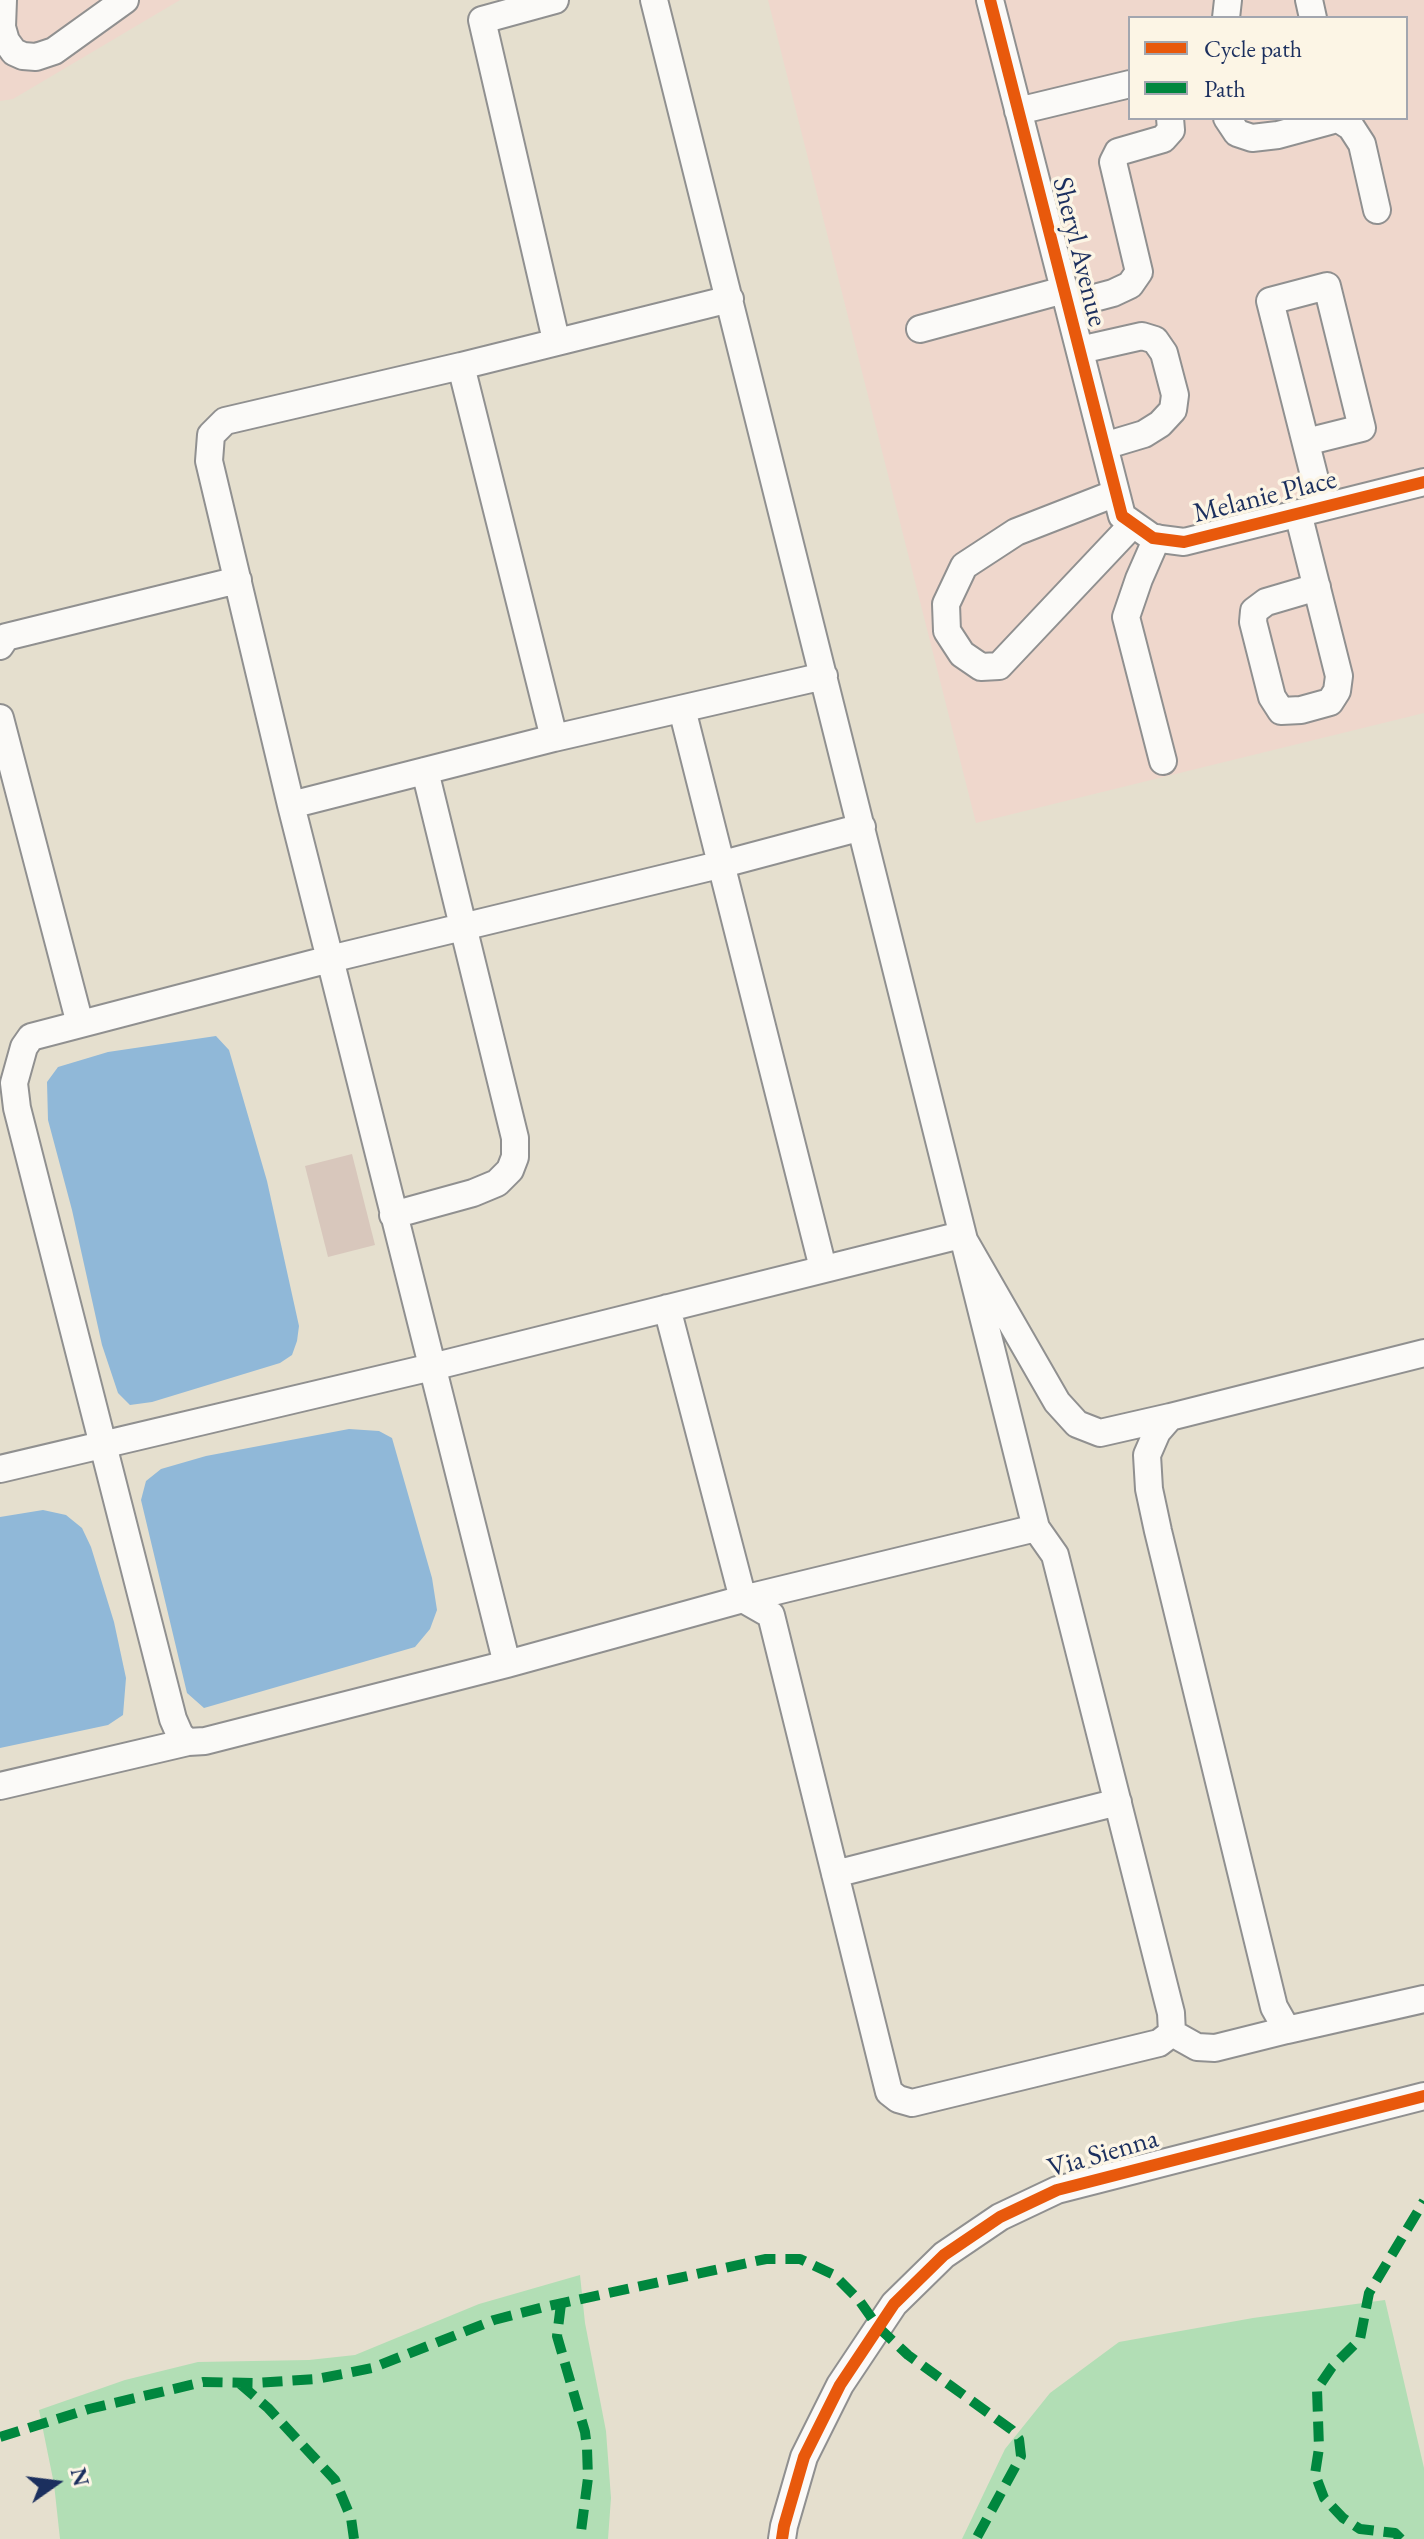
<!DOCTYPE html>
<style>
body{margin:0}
#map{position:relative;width:1424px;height:2539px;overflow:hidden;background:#e5dfce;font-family:"EB Garamond",serif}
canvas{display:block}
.legend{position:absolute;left:1128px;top:16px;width:280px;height:104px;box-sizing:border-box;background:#fcf5e5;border:2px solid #a2a6af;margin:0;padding:10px 14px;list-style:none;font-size:24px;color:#1b2f5e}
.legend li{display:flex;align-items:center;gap:16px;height:40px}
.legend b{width:40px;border:2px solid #a2a6af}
.north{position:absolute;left:16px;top:2443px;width:80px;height:80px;-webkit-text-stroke:6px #fcf5e5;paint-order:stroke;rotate:76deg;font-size:22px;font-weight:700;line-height:32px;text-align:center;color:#1b2f5e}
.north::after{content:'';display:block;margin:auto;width:28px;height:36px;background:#1b2f5e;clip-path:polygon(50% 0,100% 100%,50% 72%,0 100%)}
</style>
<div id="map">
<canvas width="1424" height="2539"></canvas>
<ul class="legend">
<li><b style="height:10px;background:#e8590c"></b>Cycle path</li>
<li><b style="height:10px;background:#00873e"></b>Path</li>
</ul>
<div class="north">N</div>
</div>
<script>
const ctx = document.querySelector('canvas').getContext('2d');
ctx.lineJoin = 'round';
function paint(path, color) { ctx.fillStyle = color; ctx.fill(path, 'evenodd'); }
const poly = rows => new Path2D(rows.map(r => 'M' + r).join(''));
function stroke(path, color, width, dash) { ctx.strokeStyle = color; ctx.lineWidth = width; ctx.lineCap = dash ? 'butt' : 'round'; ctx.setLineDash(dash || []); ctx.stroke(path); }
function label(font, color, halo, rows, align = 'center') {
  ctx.font = font + ' "EB Garamond",serif'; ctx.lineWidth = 7; ctx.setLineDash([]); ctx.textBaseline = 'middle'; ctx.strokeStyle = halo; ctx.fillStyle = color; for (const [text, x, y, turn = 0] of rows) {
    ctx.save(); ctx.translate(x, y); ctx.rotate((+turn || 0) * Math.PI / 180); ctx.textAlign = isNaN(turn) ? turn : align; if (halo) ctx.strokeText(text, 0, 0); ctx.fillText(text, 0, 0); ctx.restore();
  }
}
const built = poly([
 [0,0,180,0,13,99,0,101],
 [768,0,1424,0,1424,713,976,823],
 [1130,18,1406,18,1406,118,1130,118]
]);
const green = poly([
 [580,2275,585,2323,606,2431,611,2498,608,2539,60,2539,54,2484,39,2410,125,2380,198,2362,309,2360,355,2355,479,2304],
 [1385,2300,1424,2468,1424,2539,962,2539,1005,2449,1050,2393,1119,2342,1253,2318]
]);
const water = poly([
 [216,1036,229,1050,267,1181,299,1326,297,1341,292,1355,280,1363,152,1402,130,1405,118,1393,102,1345,72,1210,48,1120,47,1082,58,1067,108,1052],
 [349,1429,379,1431,392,1438,432,1578,437,1610,430,1629,415,1647,204,1708,187,1693,141,1500,146,1481,161,1469,206,1456],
 [43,1510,66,1515,82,1528,91,1547,114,1622,126,1678,123,1715,108,1725,0,1748,0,1517]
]);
const building = poly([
 [352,1154,375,1245,328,1257,305,1166]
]);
const minor = poly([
 [3,0,2,27,6,41,14,52,23,56,36,57,54,51,125,0],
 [555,0,482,20,556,340],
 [654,0,1036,1528,1055,1555,1171,2013,1172,2033,1159,2043,912,2103,898,2099,889,2092,771,1615,743,1599,667,1308],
 [990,0,1122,516,1153,538,1184,542,1424,482],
 [1309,0,1313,18],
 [1226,18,1228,0],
 [1018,111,1130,84],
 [1227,118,1237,133,1252,138,1278,135,1337,119],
 [1337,118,1351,127,1362,144,1377,210],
 [1068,305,1113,293,1130,285,1139,272,1113,162,1118,152,1163,139,1171,130,1170,118],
 [920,329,1064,290],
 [1080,350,1142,336,1155,340,1164,353,1175,395,1173,410,1160,424,1144,434,1104,446],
 [1306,442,1362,428,1327,286,1270,301,1322,507],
 [1116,493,1016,532,964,566,946,604,947,631,962,654,981,667,999,666,1133,524],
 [1298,513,1339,676,1337,691,1330,702,1301,710,1281,711,1272,697,1253,622,1254,611,1266,602,1317,587],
 [1157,538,1139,579,1126,617,1163,761],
 [0,646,6,637,238,580],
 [824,676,554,738,291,805,330,959,31,1037,24,1047,14,1083,17,1108,173,1719,180,1735,188,1742,205,1741,507,1664,743,1599,1036,1528],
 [682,709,823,1268],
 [0,718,80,1024],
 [554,738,461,366,730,299],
 [291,805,209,461,211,435,225,421,461,366],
 [393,1215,473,1193,497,1183,510,1170,515,1157,515,1138,425,771],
 [1424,1353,1170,1417,1157,1432,1147,1455,1149,1489,1158,1531,1274,2007,1287,2030,1424,1999],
 [0,1469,432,1367,961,1235,1057,1402,1077,1424,1100,1433,1170,1417],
 [507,1664,330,959,723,864,862,827],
 [0,1786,188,1742],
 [835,1874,1118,1802],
 [1172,2033,1197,2047,1215,2048,1287,2030],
 [782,2539,784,2526,804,2457,840,2385,894,2304,944,2255,1000,2217,1057,2190,1424,2096]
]);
const quiet = poly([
 [561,2304,557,2336,585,2432,587,2448,588,2478,580,2539],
 [239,2383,268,2408,335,2480,351,2518,354,2539],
 [0,2437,89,2409,203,2382,255,2383,316,2379,348,2373,372,2368,494,2320,544,2307,766,2259,800,2259,834,2275,859,2300,878,2327,908,2355,1012,2430,1019,2439,1021,2456,976,2539],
 [1401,2539,1395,2533,1360,2529,1343,2518,1324,2498,1315,2474,1319,2448,1317,2389,1332,2367,1360,2339,1369,2293,1424,2201]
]);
const cycleway = poly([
 [990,0,1122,516,1153,538,1184,542,1424,482],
 [782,2539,784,2526,804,2457,840,2385,894,2304,944,2255,1000,2217,1057,2190,1424,2096]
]);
const streetNames = [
 ["Sheryl Avenue",1079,252,76],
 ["Melanie Place",1265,497,-14],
 ["Via Sienna",1103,2154,-16]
];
paint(built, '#efd7cc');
paint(green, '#b2deb5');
paint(water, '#90b8d8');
paint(building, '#d8c7bc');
stroke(minor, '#909090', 30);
stroke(minor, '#fbfaf8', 26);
stroke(quiet, '#00873e', 10, [20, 10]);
stroke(cycleway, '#e8590c', 12);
label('28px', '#1b2f5e', '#fcf5e5', streetNames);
</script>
